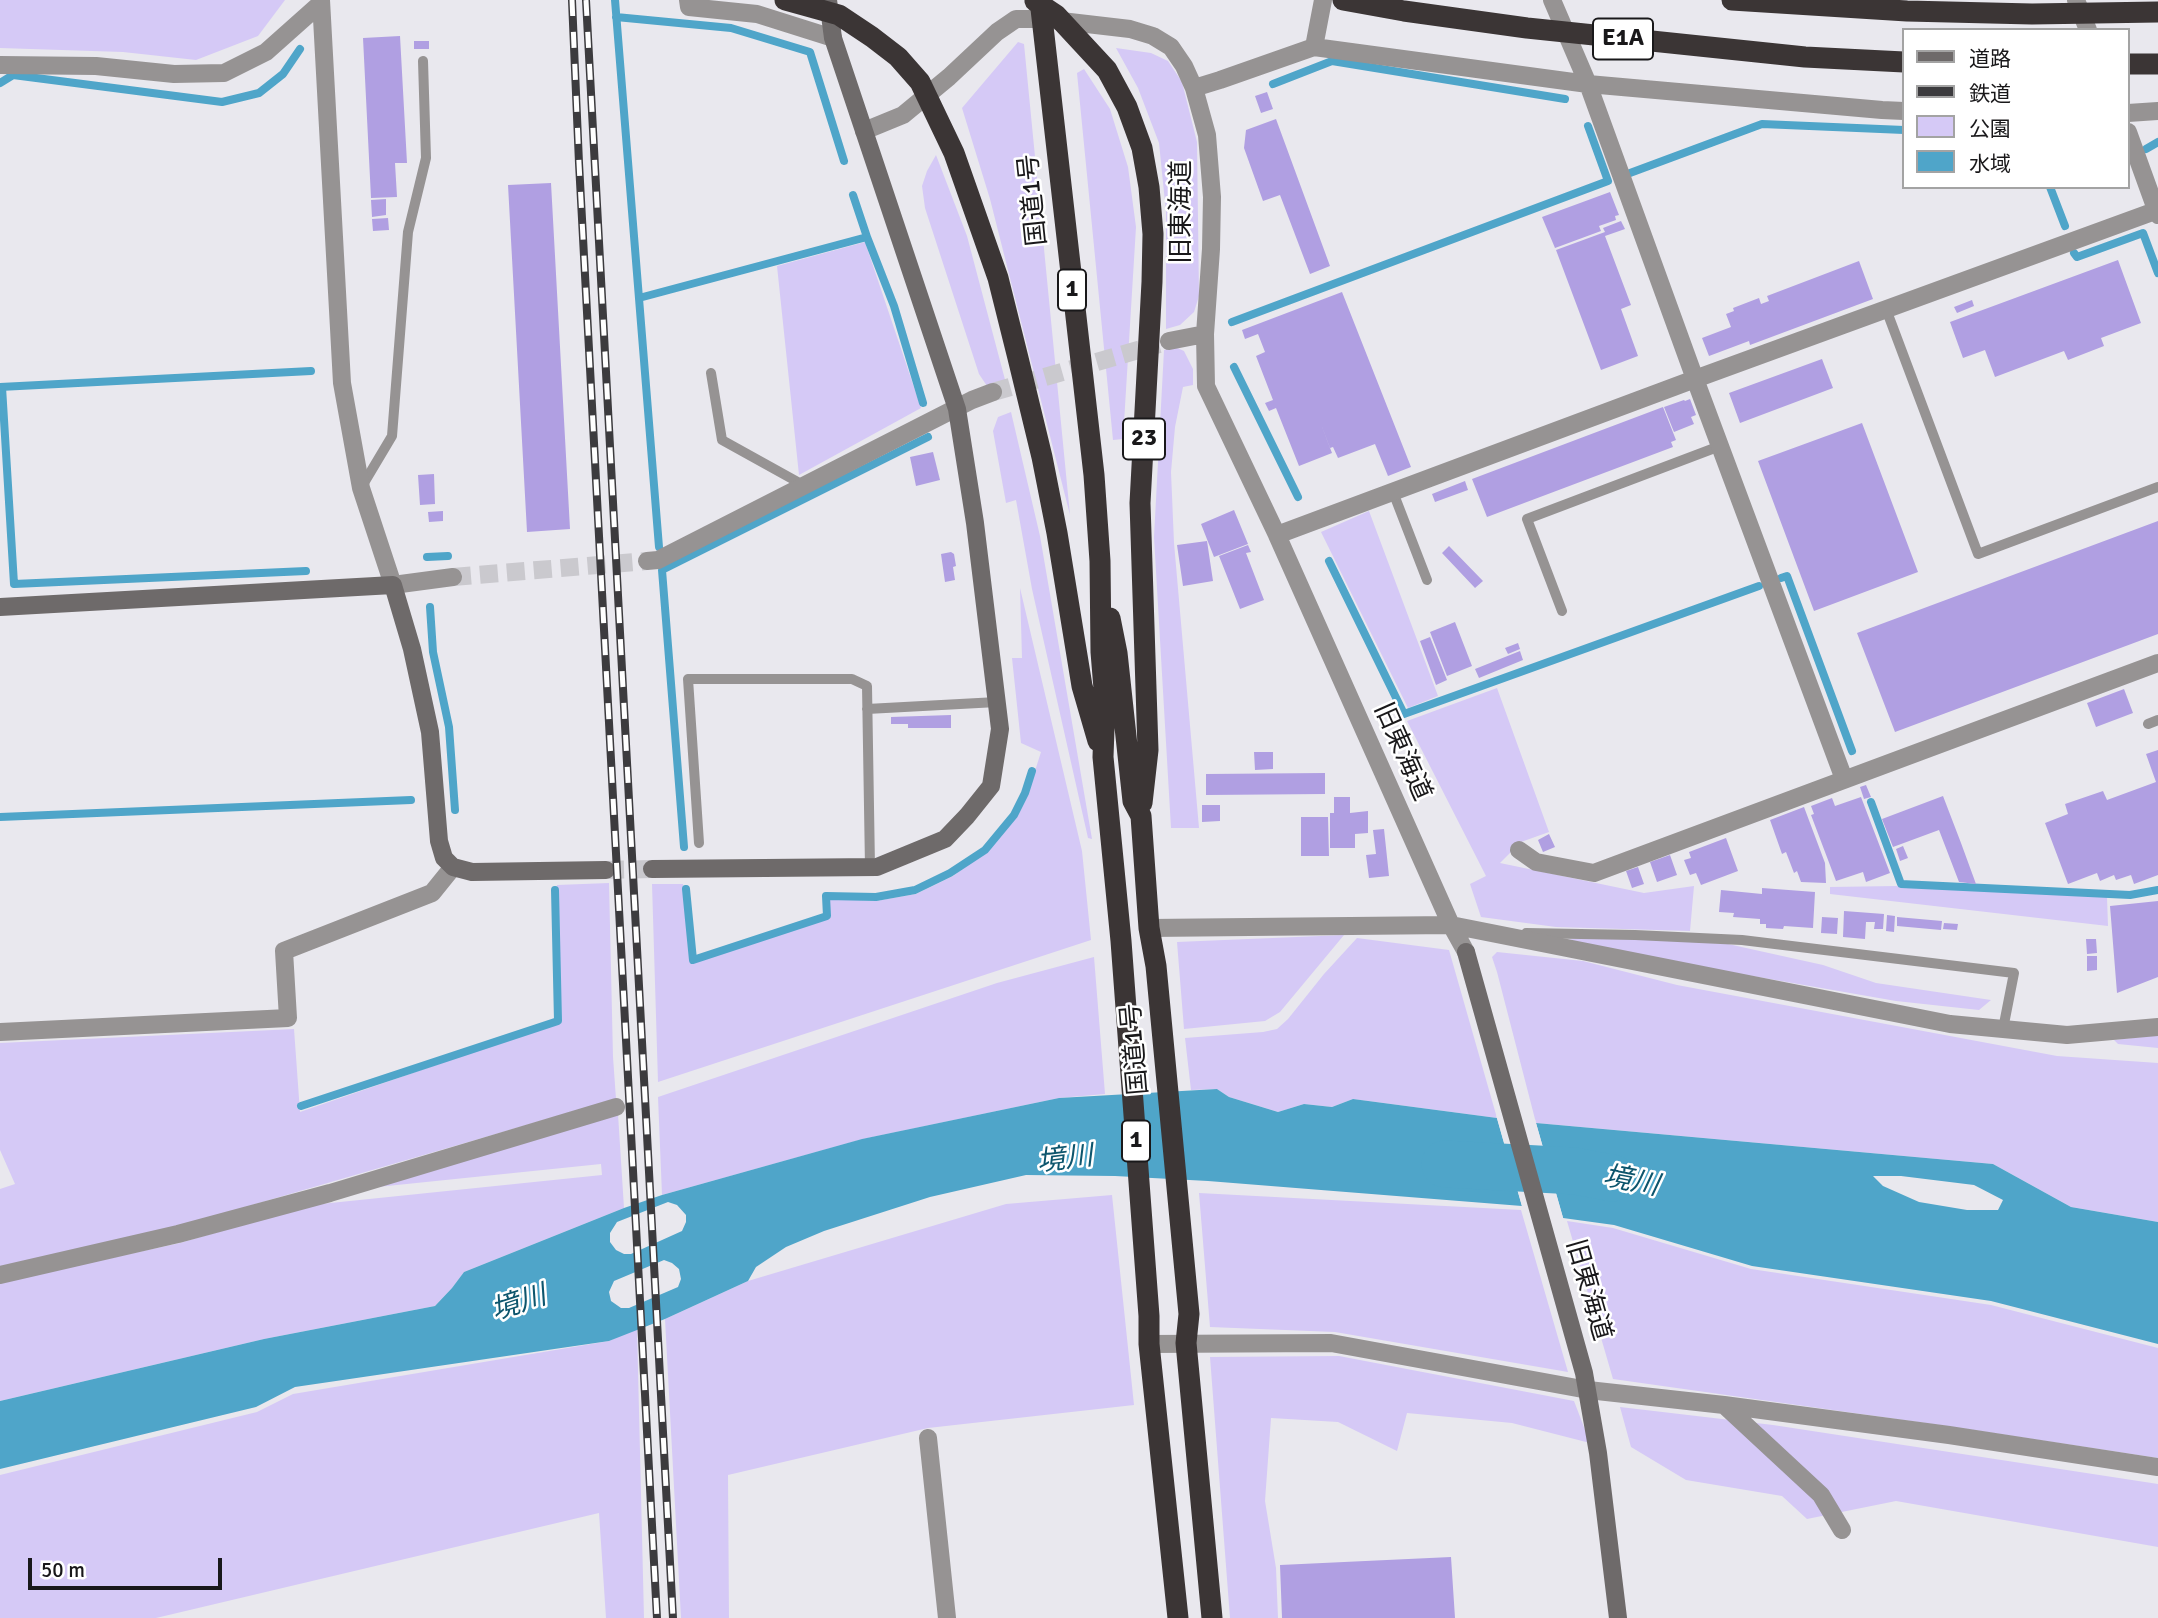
<!DOCTYPE html>
<meta charset="utf-8">
<style>
body{margin:0}
#map{position:relative;width:2158px;height:1618px;overflow:hidden;background:#e9e8ee;font-family:Signika,"Noto Sans JP",sans-serif}
canvas{display:block}
.legend{position:absolute;left:1902px;top:28px;width:228px;height:161px;box-sizing:border-box;background:#fff;border:2px solid #a3a3a3;margin:0;padding:9px 12px;list-style:none;font-size:21px;color:#19181a}
.legend li{display:flex;align-items:center;gap:14px;height:35px}
.legend b{width:35px;border:2px solid #a3a3a3}
.scale{position:absolute;left:28px;top:1558px;width:194px;height:32px;box-sizing:border-box;border:4px solid #19181a;border-top:0;padding-left:9px;font-size:21px;line-height:24px;white-space:nowrap;color:#19181a;-webkit-text-stroke:5px #fff;paint-order:stroke}
</style>
<div id="map">
<canvas width="2158" height="1618"></canvas>
<ul class="legend">
<li><b style="height:9px;background:#6e6a6a"></b>道路</li>
<li><b style="height:9px;background:#3c3b3e"></b>鉄道</li>
<li><b style="height:19px;background:#d5c9f6"></b>公園</li>
<li><b style="height:19px;background:#4fa5c9"></b>水域</li>
</ul>
<div class="scale">50 m</div>
</div>
<script>
const ctx = document.querySelector('canvas').getContext('2d');
ctx.lineJoin = 'round';
function paint(path, color) { ctx.fillStyle = color; ctx.fill(path, 'evenodd'); }
const poly = rows => new Path2D(rows.map(r => 'M' + r).join(''));
function stroke(path, color, width, dash) { ctx.strokeStyle = color; ctx.lineWidth = width; ctx.lineCap = dash ? 'butt' : 'round'; ctx.setLineDash(dash || []); ctx.stroke(path); }
function label(font, color, halo, rows, align = 'center') {
  ctx.font = font + ' Signika,"Noto Sans JP",sans-serif'; ctx.lineWidth = 5; ctx.setLineDash([]); ctx.textBaseline = 'middle'; ctx.strokeStyle = halo; ctx.fillStyle = color; for (const [text, x, y, turn = 0] of rows) {
    ctx.save(); ctx.translate(x, y); ctx.rotate((+turn || 0) * Math.PI / 180); ctx.textAlign = isNaN(turn) ? turn : align; if (halo) ctx.strokeText(text, 0, 0); ctx.fillText(text, 0, 0); ctx.restore();
  }
}
const green = poly([
 [0,0,285,0,258,36,196,60,123,52,0,48],
 [1018,42,1024,44,1070,515,990,199,962,108],
 [1116,48,1151,53,1168,61,1182,82,1197,142,1199,296,1194,312,1180,325,1166,329,1166,212,1159,143,1138,88],
 [1084,69,1110,109,1128,167,1136,227,1123,439,1113,440,1077,73],
 [936,155,967,236,1008,391,1002,395,987,386,979,374,925,208,922,186,927,171],
 [865,242,921,408,799,475,777,266],
 [1175,347,1184,351,1193,369,1193,385,1183,387,1175,427,1171,472,1174,543,1199,828,1171,828,1154,537,1164,350],
 [1011,412,1040,536,1092,839,1088,838,1032,589,1016,500,1006,503,993,431,998,417],
 [1369,511,1438,696,1408,708,1321,532],
 [1020,588,1082,851,1091,940,658,1082,652,884,683,884,691,962,829,918,828,898,876,901,916,894,953,876,987,851,1016,818,1028,793,1041,752,1021,743,1012,658,1022,658],
 [1497,688,1549,832,1521,842,1500,863,1644,893,1694,886,1690,931,1556,927,1481,917,1470,884,1486,876,1407,721],
 [609,883,613,1057,616,1099,180,1226,0,1269,0,1189,15,1184,0,1150,0,1043,294,1029,300,1112,560,1022,557,885],
 [1896,886,2107,897,2108,926,1830,894,1830,887],
 [1344,935,1280,1012,1265,1021,1184,1029,1177,942],
 [1357,938,1449,950,1497,1118,1353,1099,1332,1107,1304,1104,1278,1112,1229,1097,1217,1089,1191,1090,1185,1038,1263,1032,1277,1029,1288,1019,1324,974],
 [1572,939,1648,939,1728,944,1823,965,1876,983,1991,1000,1979,1010,1896,1001,1557,942],
 [1497,952,1583,961,1677,985,2057,1056,2158,1063,2158,1222,2071,1207,1993,1164,1536,1123,1497,972,1492,957],
 [1094,957,1105,1094,1059,1098,863,1139,662,1195,658,1097,997,983],
 [2158,1035,2158,1048,2118,1044,2114,1040],
 [618,1114,624,1208,464,1272,452,1288,435,1306,264,1339,0,1401,0,1282,180,1243,311,1205,602,1175,601,1164,358,1189],
 [1199,1193,1521,1210,1568,1372,1335,1332,1210,1327],
 [1112,1195,1134,1405,928,1428,728,1475,729,1618,681,1618,665,1319,748,1281,1006,1204],
 [1567,1221,1613,1228,1751,1269,1991,1305,2158,1348,2158,1458,1953,1427,1613,1379],
 [637,1328,644,1618,606,1618,599,1513,156,1618,0,1618,0,1475,257,1412,293,1394,609,1341],
 [1339,1356,1574,1401,1590,1443,1512,1423,1407,1413,1397,1451,1338,1422,1271,1418,1265,1501,1276,1568,1278,1618,1230,1618,1210,1357],
 [1620,1407,1773,1425,2158,1484,2158,1547,1896,1501,1807,1519,1782,1496,1686,1480,1631,1447]
]);
const water = poly([
 [1217,1089,1229,1097,1278,1112,1304,1104,1332,1107,1353,1099,1497,1118,1522,1206,1208,1181,1115,1176,1026,1175,930,1197,824,1231,786,1247,756,1267,748,1281,665,1319,609,1341,295,1387,256,1407,0,1469,0,1401,264,1339,435,1306,452,1288,464,1272,624,1208,662,1195,862,1139,1059,1098],
 [668,1202,677,1205,686,1215,686,1222,682,1231,631,1254,624,1254,616,1250,610,1242,610,1233,617,1222],
 [664,1260,672,1263,679,1269,681,1279,678,1287,629,1308,621,1308,611,1301,609,1292,614,1281],
 [1536,1123,1993,1164,2071,1207,2158,1222,2158,1344,1991,1301,1752,1266,1614,1225,1563,1218],
 [1873,1176,1901,1176,1974,1185,2003,1200,1998,1210,1967,1210,1919,1202,1883,1186]
]);
const pier = poly([
 [1496,1115,1500,1117,1525,1206,1523,1210],
 [1535,1119,1536,1123,1564,1221,1560,1219,1532,1124]
]);
const stream = poly([
 [615,0,659,547],
 [616,17,731,28,810,52,844,161],
 [0,83,13,75,222,102,259,93,283,74,300,49],
 [1273,84,1332,61,1565,99],
 [2146,149,2158,142],
 [1630,173,1762,124,1904,130],
 [2050,187,2065,226],
 [853,195,867,237],
 [2074,253,2077,257,2143,233,2158,273],
 [639,298,867,237,894,306,923,403],
 [1232,322,1608,181,1588,126],
 [1234,367,1298,497],
 [0,387,311,371],
 [2,387,14,584,306,571],
 [427,557,448,556],
 [1329,561,1404,714,1759,586],
 [1781,578,1787,576,1852,751],
 [430,607,433,652,449,727,455,810],
 [1871,802,1901,884,2130,895,2158,890],
 [0,817,411,800],
 [684,847,662,570,928,437],
 [686,889,693,960,827,916,826,896,876,897,915,890,950,873,985,850,1014,815,1025,793,1032,771],
 [301,1106,558,1021,555,890]
]);
const river = poly([
 [1445,1164,1575,1171,1612,1178]
]);
const building = poly([
 [400,36,407,163,395,163,397,197,371,198,363,38],
 [414,41,429,41,429,49,414,49],
 [1267,92,1273,109,1261,113,1255,96],
 [1276,119,1330,266,1310,274,1280,195,1263,201,1244,148,1246,130],
 [551,183,570,529,527,532,508,185],
 [1610,192,1619,215,1615,216,1616,220,1599,226,1601,231,1555,248,1542,217],
 [386,199,386,215,372,217,371,200],
 [388,218,389,230,373,231,372,219],
 [1621,221,1625,229,1605,236,1631,305,1621,309,1638,356,1601,370,1556,250,1605,232,1603,228],
 [2118,260,2141,323,2101,338,2104,346,2068,360,2064,351,1995,377,1985,350,1963,358,1950,322],
 [1859,261,1873,299,1750,345,1749,341,1709,356,1702,338,1731,327,1726,314,1734,311,1733,308,1759,298,1761,304,1769,301,1767,296],
 [1342,292,1411,467,1388,476,1375,444,1338,458,1333,447,1330,448,1319,419,1332,453,1299,466,1276,408,1269,411,1265,403,1273,400,1256,356,1265,352,1258,334,1245,339,1242,330],
 [1972,300,1974,306,1957,313,1954,307],
 [1822,359,1833,388,1740,423,1729,393],
 [1690,399,1696,415,1691,417,1694,424,1674,432,1664,407,1684,400,1685,401],
 [1663,407,1676,440,1671,442,1673,447,1487,517,1472,479],
 [1862,423,1918,572,1814,611,1758,461],
 [933,452,940,480,916,486,910,457],
 [434,474,435,504,420,505,418,475],
 [1465,481,1468,490,1435,502,1432,494],
 [1234,510,1248,544,1214,557,1201,524],
 [443,511,443,521,429,522,428,512],
 [2158,521,2158,634,1895,732,1857,633],
 [1207,541,1213,581,1183,586,1177,545],
 [1248,545,1251,552,1246,553,1264,600,1240,609,1219,556],
 [1449,546,1483,581,1475,588,1442,553],
 [951,552,954,554,956,566,953,567,955,580,945,582,941,554],
 [1455,622,1472,666,1447,676,1430,632],
 [1430,637,1447,680,1436,685,1420,641],
 [1518,643,1520,649,1508,654,1505,648],
 [1520,651,1523,660,1479,678,1475,669],
 [2124,689,2133,713,2096,727,2087,703],
 [951,715,951,728,908,728,908,724,891,724,891,717],
 [2158,750,2158,875,2134,884,2131,875,2116,880,2114,875,2100,881,2097,873,2068,884,2045,823,2068,814,2065,804,2103,791,2107,800,2156,782,2146,754],
 [1254,752,1273,752,1273,769,1255,770],
 [1325,773,1325,794,1206,795,1206,774],
 [1866,785,1871,797,1864,799,1860,787],
 [1943,796,1961,843,1976,884,1959,882,1939,830,1893,847,1882,819],
 [1334,797,1350,797,1350,813,1368,811,1368,833,1355,834,1355,848,1330,848,1330,813,1334,813],
 [1861,797,1890,873,1866,882,1863,872,1836,881,1811,815,1814,814,1811,806,1832,798,1835,806],
 [1202,805,1220,805,1220,821,1202,822],
 [1804,807,1825,863,1826,883,1801,882,1797,871,1794,873,1786,852,1782,854,1770,820],
 [1301,817,1328,817,1329,856,1301,856],
 [1384,829,1389,876,1369,878,1366,855,1376,854,1373,830],
 [1549,834,1555,847,1543,852,1538,840],
 [1726,838,1738,871,1701,885,1696,873,1690,875,1684,860,1691,858,1689,852],
 [1903,846,1908,858,1900,861,1896,849],
 [1670,855,1677,875,1657,882,1650,862],
 [1638,867,1644,884,1632,888,1626,871],
 [1762,888,1815,892,1813,928,1784,926,1783,929,1766,928,1766,924,1760,924,1760,919,1733,917,1734,913,1719,912,1721,890,1762,894],
 [2158,901,2158,977,2117,993,2110,906],
 [1844,911,1884,914,1883,929,1874,929,1875,922,1866,922,1865,939,1843,937],
 [1887,915,1895,916,1894,932,1886,931],
 [1822,917,1838,918,1837,934,1821,933],
 [1897,917,1942,921,1941,930,1897,926],
 [1944,923,1958,924,1957,930,1943,929],
 [2086,939,2096,939,2097,953,2087,954],
 [2087,956,2097,956,2097,970,2087,971],
 [1451,1557,1455,1618,1282,1618,1280,1565]
]);
const streetTunnel = poly([
 [993,392,1159,344],
 [453,577,647,561]
]);
const secondaryTunnel = poly([
 [606,870,652,869]
]);
const lane = poly([
 [1886,309,1978,554,2158,487],
 [711,373,722,440,805,486],
 [361,488,392,436,408,232,426,158,423,61],
 [1393,492,1427,580],
 [1562,611,1527,519,1720,446],
 [867,709,997,702],
 [2148,724,2158,720],
 [699,843,688,679,852,679,867,686,870,867],
 [1526,933,1635,935,1742,940,2014,973,2003,1029]
]);
const street = poly([
 [321,0,342,383,361,488,393,585,453,577],
 [688,0,689,7,757,14,833,38],
 [1552,0,1588,84,1695,379,1844,779],
 [2076,0,2088,30],
 [1314,47,1323,0],
 [0,65,96,66,174,74,224,73,266,52,321,3],
 [1194,88,1220,80,1314,47,1588,84,1882,110,1904,111],
 [2128,113,2158,111],
 [864,131,903,115,949,77,997,32,1016,19,1044,19,1130,29,1153,36,1171,47,1184,66,1194,88,1207,135,1212,197,1211,249,1205,334,1206,386,1277,535,1451,925,1466,952],
 [2128,132,2158,215],
 [1169,341,1205,334],
 [1277,535,1695,379,2158,210],
 [647,561,658,560,972,400,993,392],
 [1519,850,1536,862,1594,873,2158,663],
 [1149,928,1451,925,1950,1024,2067,1035,2158,1027],
 [0,1032,288,1018,284,951,432,893,453,867],
 [0,1275,178,1234,330,1193,616,1107],
 [1149,1344,1331,1343,1588,1390,1724,1405,1949,1435,2158,1467],
 [1724,1405,1821,1495,1842,1530],
 [928,1438,947,1618]
]);
const secondary = poly([
 [0,607,393,585,412,649,430,732,439,841,444,858,453,867,472,872,606,870],
 [652,869,877,867,945,839,967,816,991,786,1000,729,975,523,957,409,833,38,828,0],
 [1466,952,1584,1373,1598,1453,1618,1618]
]);
const highway = poly([
 [785,0,839,15,872,37,898,57,920,82,954,153,998,278,1018,358,1042,457,1057,533,1082,686,1098,741],
 [1040,0,1094,475,1100,561,1101,652,1105,701,1103,757,1121,941,1149,1316,1149,1344,1178,1618],
 [1343,0,1404,11,1527,28,1805,57,1904,62],
 [1732,0,1907,11,2032,14,2158,12],
 [1035,1,1056,15,1107,70,1127,107,1142,148,1149,187,1153,234,1152,282,1140,503,1148,750,1142,803],
 [2128,64,2158,64],
 [1110,618,1117,653,1133,801,1141,816,1149,928,1156,966,1189,1314,1186,1343,1212,1618]
]);
const rail = poly([
 [572,0,579,163,657,1618],
 [586,0,673,1618]
]);
const shields = [
 [1623,39,60],
 [1072,290,28],
 [1144,439,42],
 [1136,1141,28]
];
const shieldNames = [
 ["E1A",1623,39],
 ["1",1072,290],
 ["23",1144,439],
 ["1",1136,1141]
];
const streetNames = [
 ["国道1号",1034,200,-96],
 ["旧東海道",1182,212,-90],
 ["旧東海道",1402,752,66],
 ["国道1号",1136,1049,-95],
 ["旧東海道",1588,1290,74]
];
const waterNames = [
 ["境川",1065,1160,-7],
 ["境川",1631,1182,11],
 ["境川",519,1304,-18]
];
paint(green, '#d5c9f6');
paint(water, '#4fa5c9');
paint(pier, '#e9e8ee');
stroke(stream, '#4fa5c9', 8);
stroke(river, '#4fa5c9', 47);
paint(building, '#b09fe2');
stroke(streetTunnel, '#cac9ce', 18, [18, 9]);
stroke(secondaryTunnel, '#cac9ce', 18, [18, 9]);
stroke(lane, '#969393', 10);
stroke(street, '#969393', 18);
stroke(secondary, '#6e6a6a', 18);
stroke(highway, '#3b3535', 21);
stroke(rail, '#3c3b3e', 8);
stroke(rail, '#fff', 5, [16]);
for (const [x, y, w] of shields) { const box = new Path2D(); box.roundRect(x - w / 2, y - 20.5, w, 41, 5); ctx.fillStyle = '#fff'; ctx.fill(box); stroke(box, '#19181a', 2); }
label('bold 24px', '#19181a', null, shieldNames);
label('26px', '#19181a', '#fff', streetNames);
label('italic 28px', '#0d556d', '#fff', waterNames);
</script>
